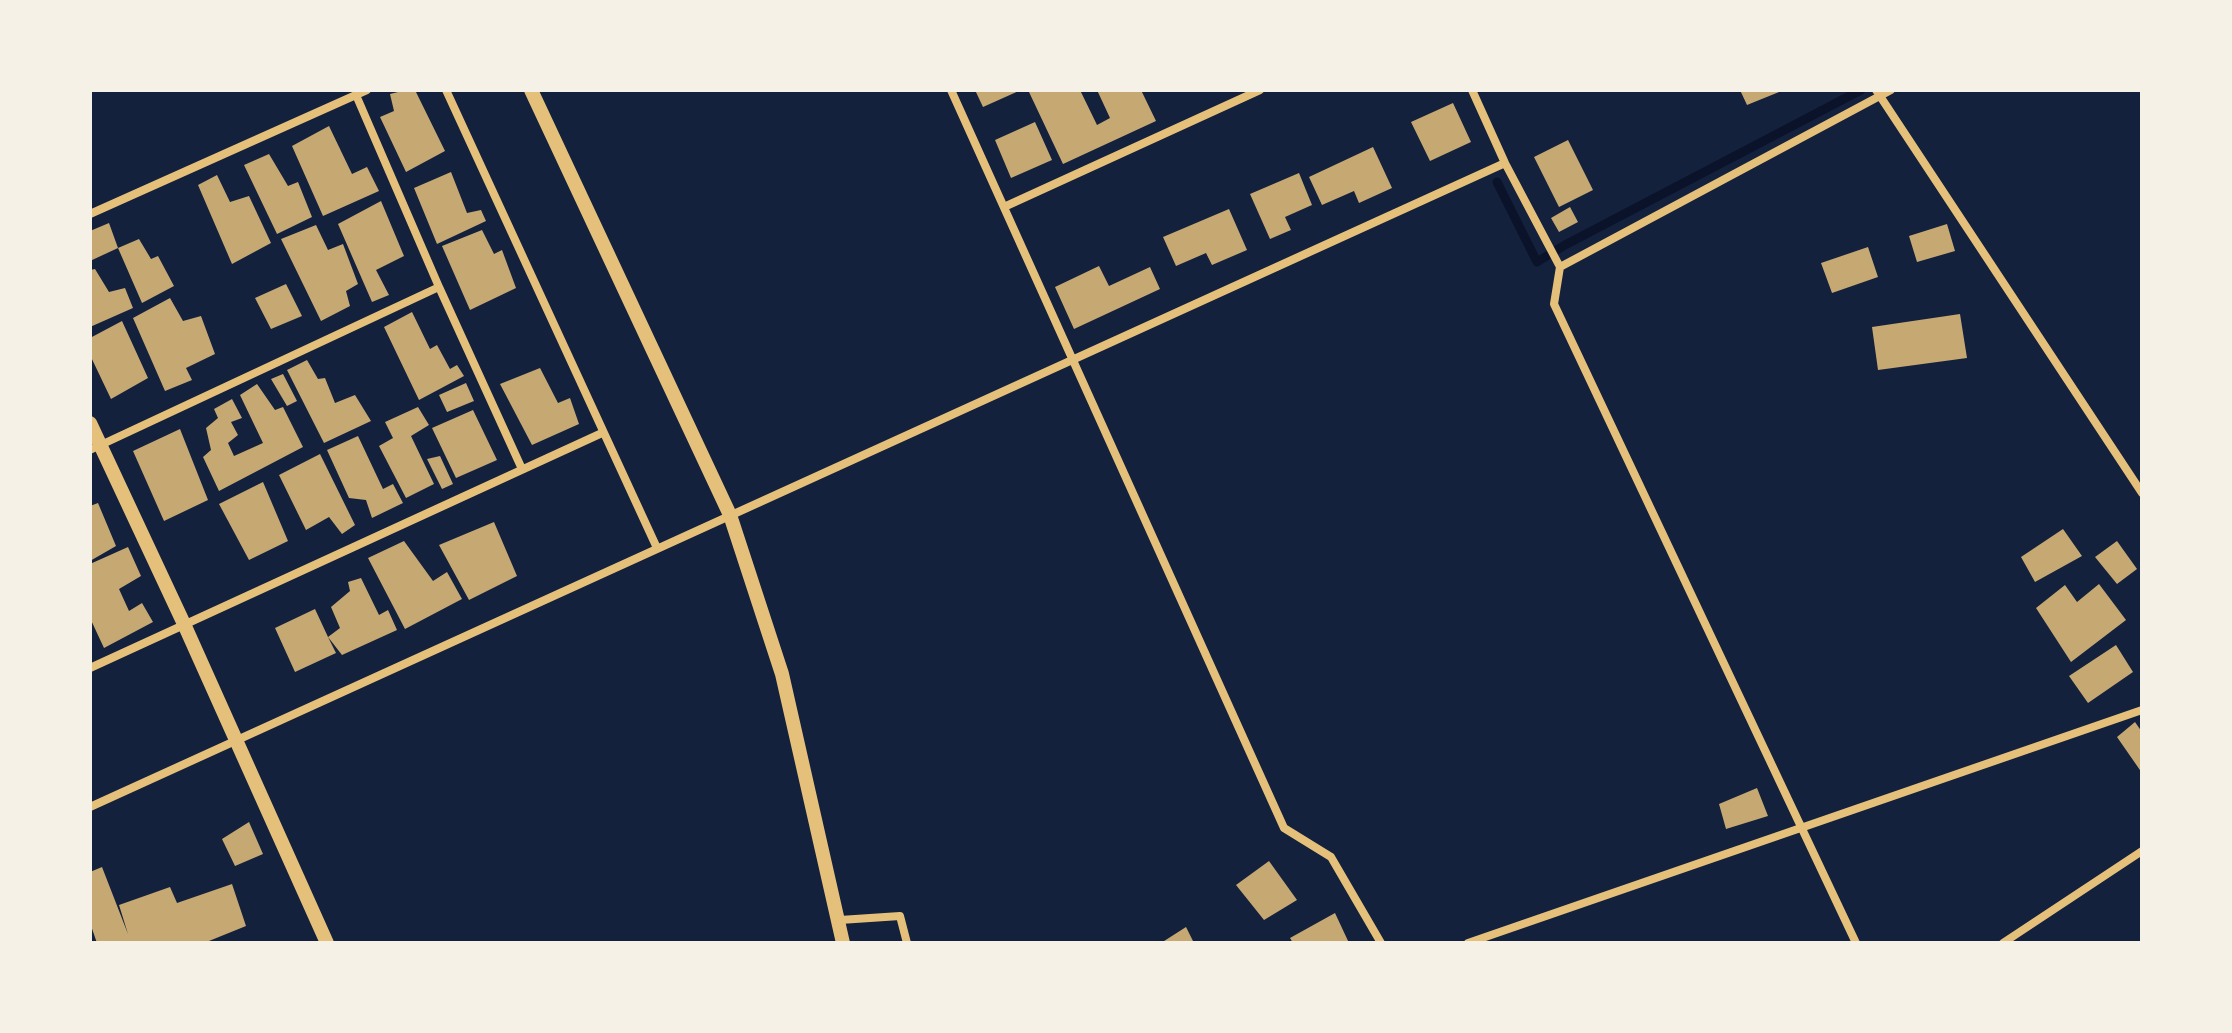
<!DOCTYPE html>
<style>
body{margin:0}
#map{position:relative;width:2232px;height:1033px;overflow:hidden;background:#14213d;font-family:Manrope,sans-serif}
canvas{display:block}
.frame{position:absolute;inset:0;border:92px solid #f6f1e7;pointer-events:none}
</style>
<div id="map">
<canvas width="2232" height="1033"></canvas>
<div class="frame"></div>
</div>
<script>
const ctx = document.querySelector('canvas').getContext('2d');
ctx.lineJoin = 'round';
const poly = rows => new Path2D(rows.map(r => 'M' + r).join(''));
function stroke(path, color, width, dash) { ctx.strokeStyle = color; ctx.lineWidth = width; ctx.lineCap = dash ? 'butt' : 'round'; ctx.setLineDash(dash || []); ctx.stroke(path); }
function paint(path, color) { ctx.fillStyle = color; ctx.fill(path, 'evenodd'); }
const stream = poly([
 [1497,182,1537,262,1565,245,1861,90]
]);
const building = poly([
 [406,90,415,90,445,151,406,172,380,117,394,111,390,94],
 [975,90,1021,90,983,107],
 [1032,90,1080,90,1097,125,1110,118,1097,90,1141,90,1156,121,1063,164,1029,92],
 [1740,90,1784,90,1747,105],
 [1453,103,1471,142,1430,161,1411,122],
 [1035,122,1052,160,1011,178,995,140],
 [329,126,352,174,367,167,379,191,323,216,292,146],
 [1568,140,1593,190,1559,207,1534,157],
 [1373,147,1392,188,1359,203,1354,191,1322,205,1309,177],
 [269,154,288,186,298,182,312,217,277,234,244,165],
 [451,172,467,213,481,210,486,221,437,244,414,188],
 [1299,173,1312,205,1285,217,1291,230,1270,239,1250,194],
 [217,175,230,202,249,196,271,243,232,264,198,185],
 [381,201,404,256,376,270,389,295,372,302,338,224],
 [1570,207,1578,222,1559,232,1551,218],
 [1229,209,1247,250,1212,265,1206,253,1176,266,1163,237],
 [109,223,118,248,90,261,90,231],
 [1947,224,1955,251,1917,262,1909,236],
 [316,225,328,250,343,244,358,284,346,291,350,306,321,321,281,239],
 [482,230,494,254,502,250,516,288,470,310,442,246],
 [139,239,151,259,158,256,174,286,142,303,118,248],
 [1868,247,1878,277,1832,293,1821,263],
 [1099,266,1109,286,1150,267,1160,289,1074,329,1055,287],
 [95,269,109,292,125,288,133,308,90,327,90,270],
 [286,284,302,316,271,329,255,298],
 [170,298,183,321,201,316,215,354,186,368,192,380,165,391,133,318],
 [412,312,430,349,437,345,450,369,457,365,464,376,419,400,384,327],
 [1960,314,1967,358,1878,370,1872,327],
 [122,321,148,378,111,399,90,355,90,338],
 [307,360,318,379,325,378,335,403,355,395,371,421,324,443,287,370],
 [540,368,558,403,570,398,579,424,532,445,500,384],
 [283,374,297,401,287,406,271,379],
 [466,383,474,401,447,412,439,395],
 [257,384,275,410,283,407,303,447,219,491,203,457,211,450,206,428,218,418,214,409,232,399,242,418,231,422,238,435,228,443,234,456,263,443,240,395],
 [418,407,429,425,411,436,434,484,406,498,379,446,393,438,385,422],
 [473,410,497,460,456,478,432,428],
 [180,429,208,500,164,521,133,451],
 [358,436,383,489,393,484,403,503,372,518,366,500,349,498,327,450],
 [320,454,355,525,342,534,329,517,306,530,279,475],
 [440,456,453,484,442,489,427,459],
 [263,482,288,541,249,560,219,504],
 [98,503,116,546,90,561,90,506],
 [494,522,517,576,469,600,439,545],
 [2063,529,2082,556,2035,582,2021,557],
 [404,541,433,581,447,572,462,599,405,629,368,558],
 [2117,541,2137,569,2117,584,2095,557],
 [128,547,141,576,119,589,129,611,142,603,153,622,104,648,90,618,90,564],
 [361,578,379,615,388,610,397,630,342,655,328,637,336,653,295,672,275,628,315,609,328,637,340,628,331,607,350,591,348,582],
 [2099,584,2126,620,2071,662,2036,608,2065,585,2077,602],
 [2116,645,2133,672,2088,703,2069,676],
 [2135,722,2142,732,2142,773,2117,737],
 [1757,788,1768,816,1726,829,1719,804],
 [249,822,263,854,235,866,222,839],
 [1269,861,1297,900,1264,920,1236,885],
 [102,867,128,934,119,905,170,887,177,903,232,884,246,926,204,943,97,943,90,923,90,872],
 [1335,913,1349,943,1293,943,1290,938],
 [1186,927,1194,943,1161,943]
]);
const minor = poly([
 [446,90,657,548],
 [951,90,1284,828,1331,857,1381,943],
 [1472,90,1505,163,1560,267,1554,304,1856,943],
 [1876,90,2142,493],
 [1004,207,1260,90],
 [90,214,367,90],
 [1560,267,1891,90],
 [439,287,522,469],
 [90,450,439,287,356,95],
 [90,668,602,433],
 [90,807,1505,163],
 [840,920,900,916,907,943],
 [1468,943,2142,710],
 [2003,943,2142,851]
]);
const tertiary = poly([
 [531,90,730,515,782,674,843,943],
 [90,423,184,624,327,943]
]);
stroke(stream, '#0b132b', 9);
paint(building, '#c6a872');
stroke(minor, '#e5c07b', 8);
stroke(tertiary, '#e5c07b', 14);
</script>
